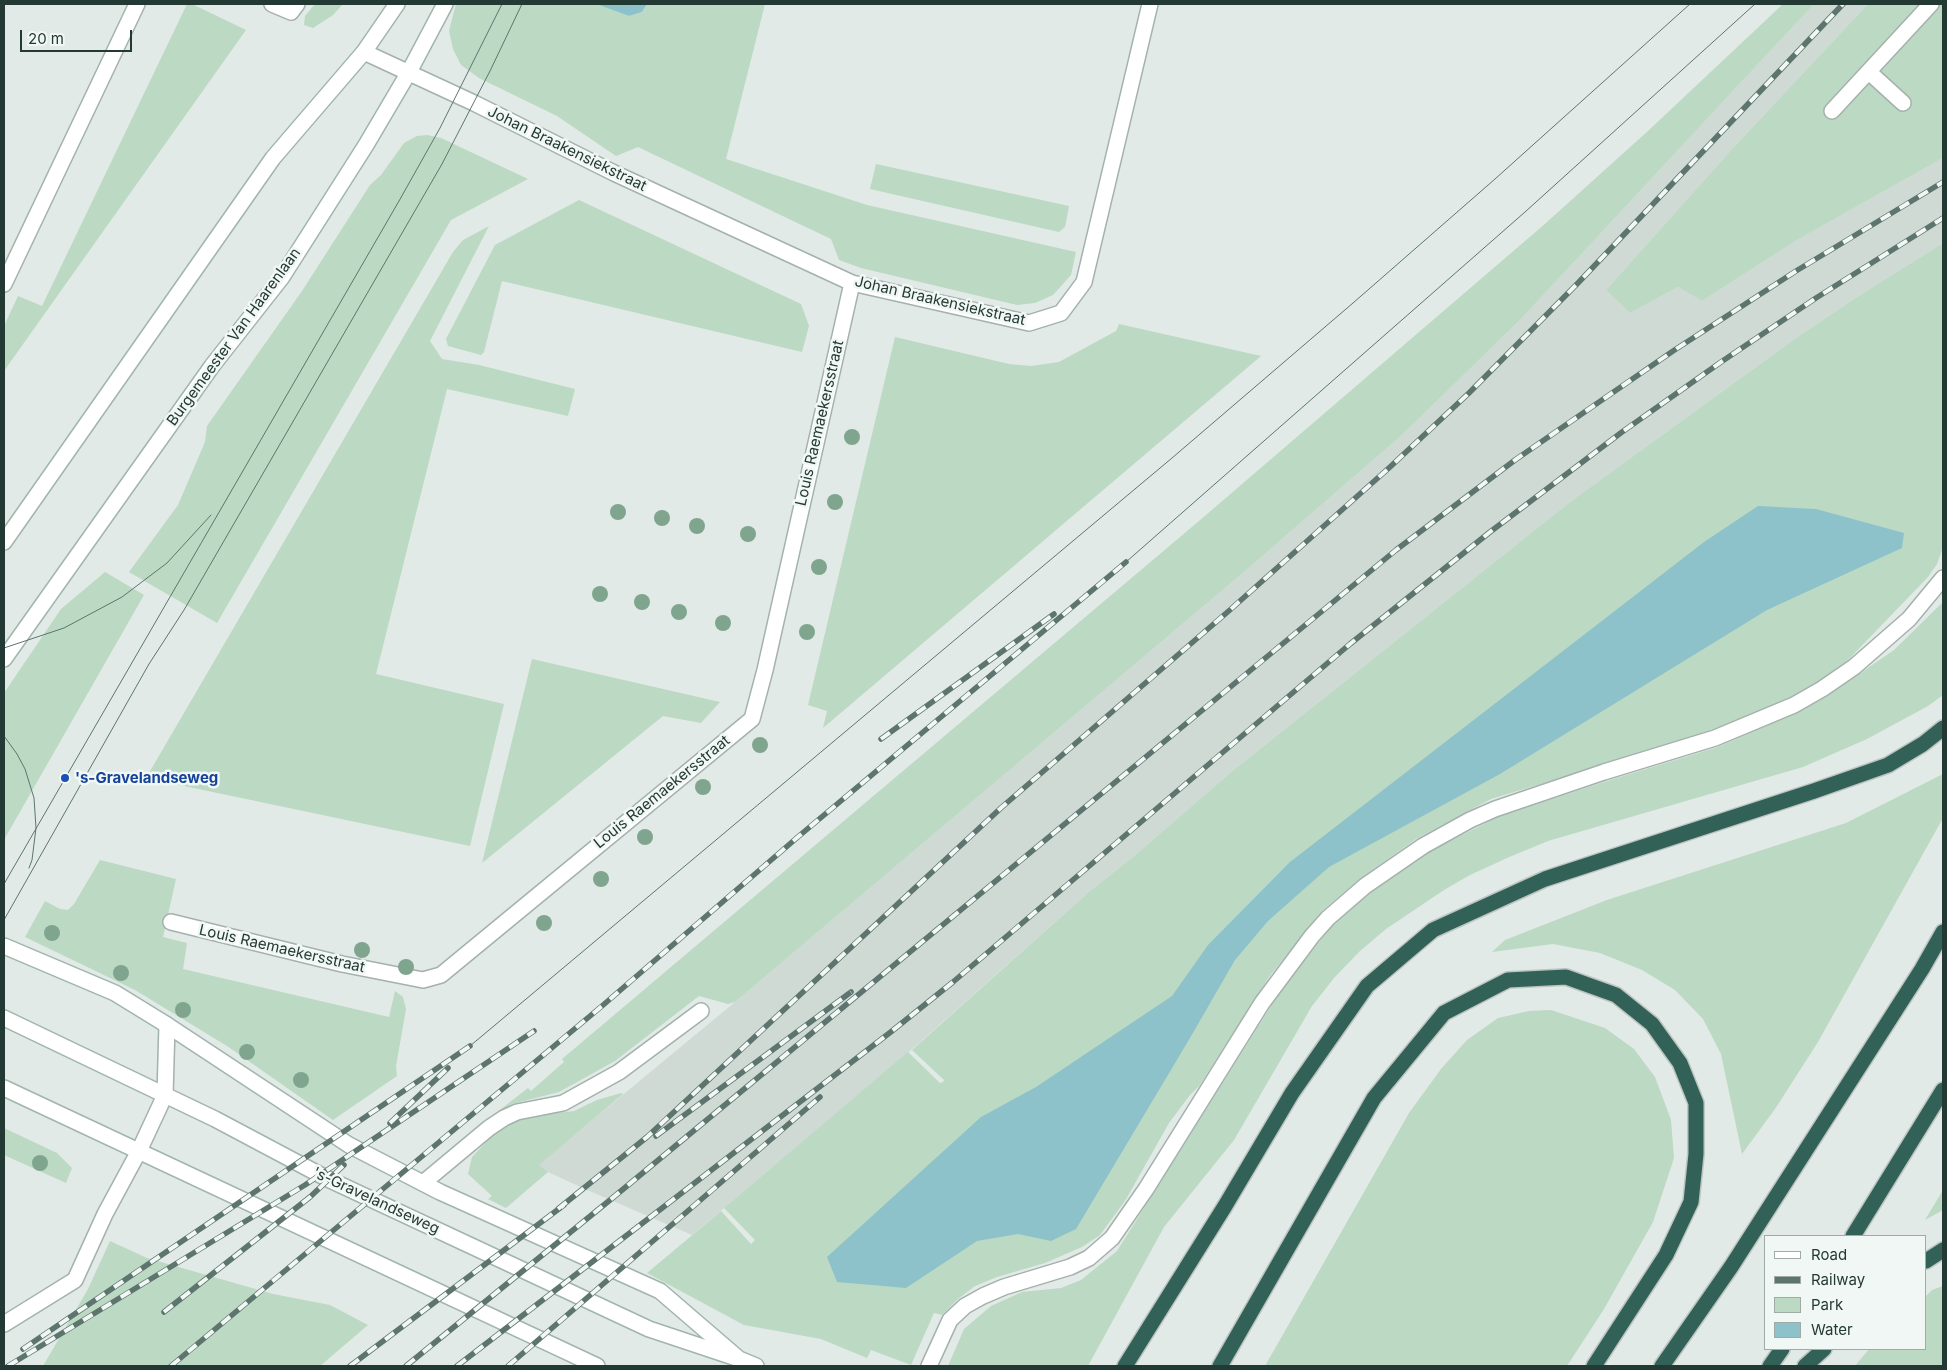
<!DOCTYPE html>
<style>
body{margin:0}
#map{position:relative;width:1947px;height:1370px;overflow:hidden;background:#e1eae6;font-family:Inter,sans-serif}
canvas{display:block}
.frame{position:absolute;inset:0;border:5px solid #233933;pointer-events:none}
.legend{position:absolute;left:1764px;top:1235px;width:162px;height:115px;box-sizing:border-box;background:#f1f7f4;border:1px solid #9faba7;margin:0;padding:6px 9px;list-style:none;font-size:15px;color:#233933}
.legend li{display:flex;align-items:center;gap:10px;height:25px}
.legend b{width:25px;border:1px solid #9faba7}
.scale{position:absolute;left:20px;top:30px;width:112px;height:22px;box-sizing:border-box;border:2px solid #233933;border-top:0;padding-left:6px;font-size:15px;line-height:18px;white-space:nowrap;color:#233933;-webkit-text-stroke:4px #f1f7f4;paint-order:stroke}
</style>
<div id="map">
<canvas width="1947" height="1370"></canvas>
<div class="frame"></div>
<ul class="legend">
<li><b style="height:6px;background:#fff"></b>Road</li>
<li><b style="height:6px;background:#5d756e"></b>Railway</li>
<li><b style="height:14px;background:#bcd9c3"></b>Park</li>
<li><b style="height:14px;background:#8ec2ca"></b>Water</li>
</ul>
<div class="scale">20 m</div>
</div>
<script>
const ctx = document.querySelector('canvas').getContext('2d');
ctx.lineJoin = 'round';
function paint(path, color) { ctx.fillStyle = color; ctx.fill(path, 'evenodd'); }
const poly = rows => new Path2D(rows.map(r => 'M' + r).join(''));
function stroke(path, color, width, dash) { ctx.strokeStyle = color; ctx.lineWidth = width; ctx.lineCap = dash ? 'butt' : 'round'; ctx.setLineDash(dash || []); ctx.stroke(path); }
function label(font, color, halo, rows, align = 'center') {
  ctx.font = font + ' Inter,sans-serif'; ctx.lineWidth = 5; ctx.setLineDash([]); ctx.textBaseline = 'middle'; ctx.strokeStyle = halo; ctx.fillStyle = color; for (const [text, x, y, turn = 0] of rows) {
    ctx.save(); ctx.translate(x, y); ctx.rotate((+turn || 0) * Math.PI / 180); ctx.textAlign = isNaN(turn) ? turn : align; if (halo) ctx.strokeText(text, 0, 0); ctx.fillText(text, 0, 0); ctx.restore();
  }
}
const built = poly([
 [1814,4,1868,4,1733,148,1606,290,1630,313,1678,287,1702,301,1797,240,1943,158,1943,243,1857,297,1796,338,1570,502,1230,773,1133,857,1090,891,910,1051,692,1235,585,1189,548,1172,538,1165,735,1002,1244,572,1403,434,1519,321]
]);
const green = poly([
 [187,4,192,4,246,30,4,371,4,326,18,296,42,306],
 [315,4,343,4,333,15,313,28,304,25,305,16],
 [456,4,596,4,629,16,642,12,647,4,765,4,726,159,867,205,1076,252,1071,275,1053,295,1035,303,1017,305,861,268,839,260,831,239,638,147,616,156,557,116,479,78,461,65,453,49,449,31],
 [1783,4,1814,4,1519,321,1403,434,1244,572,735,1002,728,1004,699,996,615,1061,559,1092,512,1104,482,1124,528,1088,531,1091,564,1062,562,1059,1199,521,1546,223,1649,130],
 [1868,4,1943,4,1943,158,1797,240,1702,301,1678,287,1630,313,1606,290,1733,148],
 [427,135,441,138,528,179,451,220,217,623,129,572,178,505,205,442,207,426,302,291,370,185,381,175,404,143,417,136],
 [876,164,1069,206,1065,227,1059,232,870,189],
 [579,200,801,304,809,326,802,352,502,281,484,352,481,355,448,346,446,339,495,245],
 [489,226,430,341,442,359,479,365,575,389,568,416,447,389,376,674,504,704,470,846,146,778,453,252,463,240],
 [1943,243,1943,547,1937,564,1928,577,1847,661,1818,683,1790,699,1763,711,1666,746,1491,799,1416,839,1361,878,1323,910,1269,977,1200,1085,1190,1095,1169,1123,1125,1201,1100,1235,1082,1247,1045,1263,997,1277,975,1286,958,1299,942,1315,934,1313,911,1365,871,1350,867,1358,821,1339,744,1325,647,1273,721,1211,751,1244,755,1240,724,1208,908,1052,940,1083,943,1082,944,1080,912,1050,1090,891,1133,857,1230,773,1570,502,1796,338,1857,297],
 [1119,324,1261,356,823,728,827,711,808,705,895,337,1009,364,1031,366,1059,362,1116,331],
 [105,572,144,595,5,838,4,693,61,609],
 [1943,602,1943,695,1928,706,1867,739,1803,767,1548,841,1507,858,1470,875,1444,890,1386,929,1360,951,1334,978,1312,1006,1234,1140,1164,1227,1088,1366,948,1366,964,1329,991,1306,1022,1292,1061,1288,1081,1280,1117,1251,1283,987,1335,922,1370,891,1426,853,1498,817,1607,781,1718,747,1798,712,1827,696,1894,650],
 [532,659,720,702,701,723,663,716,482,863],
 [1943,774,1943,818,1818,1042,1775,1109,1742,1154,1721,1054,1703,1019,1675,990,1642,970,1600,953,1553,944,1492,952,1505,940,1607,900,1846,823],
 [100,860,176,879,163,937,187,943,183,969,389,1017,395,991,403,997,406,1009,396,1066,397,1076,333,1120,227,1046,135,990,25,937,45,901,60,909,68,910,74,904],
 [1551,1010,1605,1028,1634,1049,1655,1077,1671,1120,1674,1158,1653,1222,1604,1309,1567,1366,1265,1366,1409,1113,1441,1069,1467,1040,1498,1018,1529,1011],
 [621,1093,623,1094,539,1165,548,1172,506,1208,488,1199,492,1196,468,1174,472,1157,494,1134,507,1124,519,1117,574,1111,597,1100],
 [4,1128,57,1153,72,1168,66,1183,4,1155],
 [1943,1190,1943,1210,1925,1220],
 [110,1241,147,1258,273,1294,330,1305,368,1325,320,1366,43,1366,88,1289],
 [1943,1286,1943,1366,1855,1366,1869,1349,1926,1349,1926,1296,1932,1290]
]);
const water = poly([
 [596,4,647,4,642,12,629,16],
 [1758,506,1816,509,1904,533,1902,548,1767,610,1500,774,1329,867,1268,921,1235,960,1190,1038,1076,1229,1051,1241,1018,1234,977,1241,906,1288,837,1282,827,1257,981,1117,1036,1087,1172,996,1208,945,1290,862,1704,542]
]);
const lane = poly([
 [1869,72,1903,103],
 [1832,111,1931,4],
 [423,1183,489,1128,504,1118,517,1112,563,1103,619,1072,701,1011],
 [4,1324,75,1280,105,1214,139,1151,165,1095,167,1025],
 [929,1366,950,1320,965,1306,983,1296,1004,1287,1070,1267,1089,1258,1112,1238,1146,1189,1262,1003,1312,936,1328,918,1365,886,1423,846,1470,820,1495,809,1604,772,1715,738,1794,705,1822,689,1854,667,1909,619,1943,578]
]);
const street = poly([
 [272,4,291,12,297,4],
 [364,52,474,103,614,173,852,283,1029,323,1061,313,1084,282,1150,4],
 [4,284,137,4],
 [171,922,342,964,423,980,441,975,752,719,765,670,852,283]
]);
const secondary = poly([
 [4,542,273,158,364,52,397,4],
 [4,659,212,366,282,277,366,145,409,72,445,4],
 [4,946,115,993,167,1025,349,1145,440,1192,660,1291,739,1359],
 [4,1018,215,1119,328,1179,649,1329,739,1359,756,1366],
 [4,1088,597,1366]
]);
const highway = poly([
 [1853,1236,1943,1090],
 [1926,1261,1943,1250],
 [1125,1366,1225,1206,1292,1093,1367,986,1433,930,1545,879,1814,791,1888,765,1923,744,1943,728],
 [1220,1366,1374,1098,1444,1013,1508,980,1566,977,1616,995,1652,1024,1680,1063,1696,1103,1696,1154,1691,1202,1666,1255,1594,1366],
 [1662,1366,1731,1267,1922,969,1943,932],
 [1770,1366,1782,1349],
 [1805,1366,1824,1349]
]);
const tram = poly([
 [1126,562,1525,212,1755,4],
 [4,648,64,628,122,597,167,563,211,515],
 [4,736,17,754,25,769,34,798,36,828,32,860,29,868],
 [4,884,399,201,440,128,502,4],
 [4,920,149,664,184,610,442,164,490,71,522,4],
 [470,1046,1172,458,1353,303,1495,179,1690,4]
]);
const rail = poly([
 [881,739,1054,614],
 [390,1123,448,1068],
 [656,1136,851,992],
 [558,1209,647,1137,1002,807,1231,609,1390,467,1469,393,1578,283,1843,4],
 [164,1312,310,1197,344,1165],
 [23,1349,470,1046],
 [8,1366,305,1185,534,1031],
 [171,1366,602,1006,799,836,1126,562],
 [350,1366,564,1205],
 [406,1366,610,1200,1396,550,1515,460,1673,351,1796,271,1943,182],
 [457,1366,892,1031,953,982,1350,644,1490,532,1622,432,1721,362,1816,298,1943,218],
 [508,1366,820,1097]
]);
const trees = [
 [852,437],
 [835,502],
 [618,512],
 [662,518],
 [697,526],
 [748,534],
 [819,567],
 [600,594],
 [642,602],
 [679,612],
 [723,623],
 [807,632],
 [760,745],
 [703,787],
 [645,837],
 [601,879],
 [544,923],
 [52,933],
 [362,950],
 [406,967],
 [121,973],
 [183,1010],
 [247,1052],
 [301,1080],
 [40,1163]
];
const markers = [
 [65,778,5,"#1a4fb4"]
];
const streetNames = [
 ["Johan Braakensiekstraat",567,149,26],
 ["Johan Braakensiekstraat",940,301,13],
 ["Burgemeester Van Haarenlaan",234,337,-54],
 ["Louis Raemaekersstraat",820,423,-77],
 ["Louis Raemaekersstraat",662,792,-39],
 ["Louis Raemaekersstraat",282,949,13],
 ["'s-Gravelandseweg",376,1201,25]
];
const transitNames = [
 ["'s-Gravelandseweg",75,778]
];
paint(built, '#cfdad5');
paint(green, '#bcd9c3');
paint(water, '#8ec2ca');
stroke(lane, '#a4b1ad', 18);
stroke(street, '#a4b1ad', 18);
stroke(secondary, '#a1b5ad', 18);
stroke(highway, '#bdc4c2', 18);
stroke(lane, '#fff', 15);
stroke(street, '#fff', 15);
stroke(secondary, '#fff', 15);
stroke(highway, '#326257', 15);
stroke(tram, '#5d756e', 1);
stroke(rail, '#5d756e', 5.5);
stroke(rail, '#f1f7f4', 4, [11]);
ctx.fillStyle = '#80a58f';
for (const [x, y] of trees) { ctx.beginPath(); ctx.arc(x, y, 8, 0, 2 * Math.PI); ctx.fill(); }
for (const [x, y, r, color] of markers) { const dot = new Path2D(); dot.arc(x, y, r, 0, 2 * Math.PI); ctx.fillStyle = color; ctx.fill(dot); stroke(dot, '#f1f7f4', 2); }
label('15px', '#233933', '#f1f7f4', streetNames);
label('bold 15px', '#164399', '#f1f7f4', transitNames, 'left');
</script>
